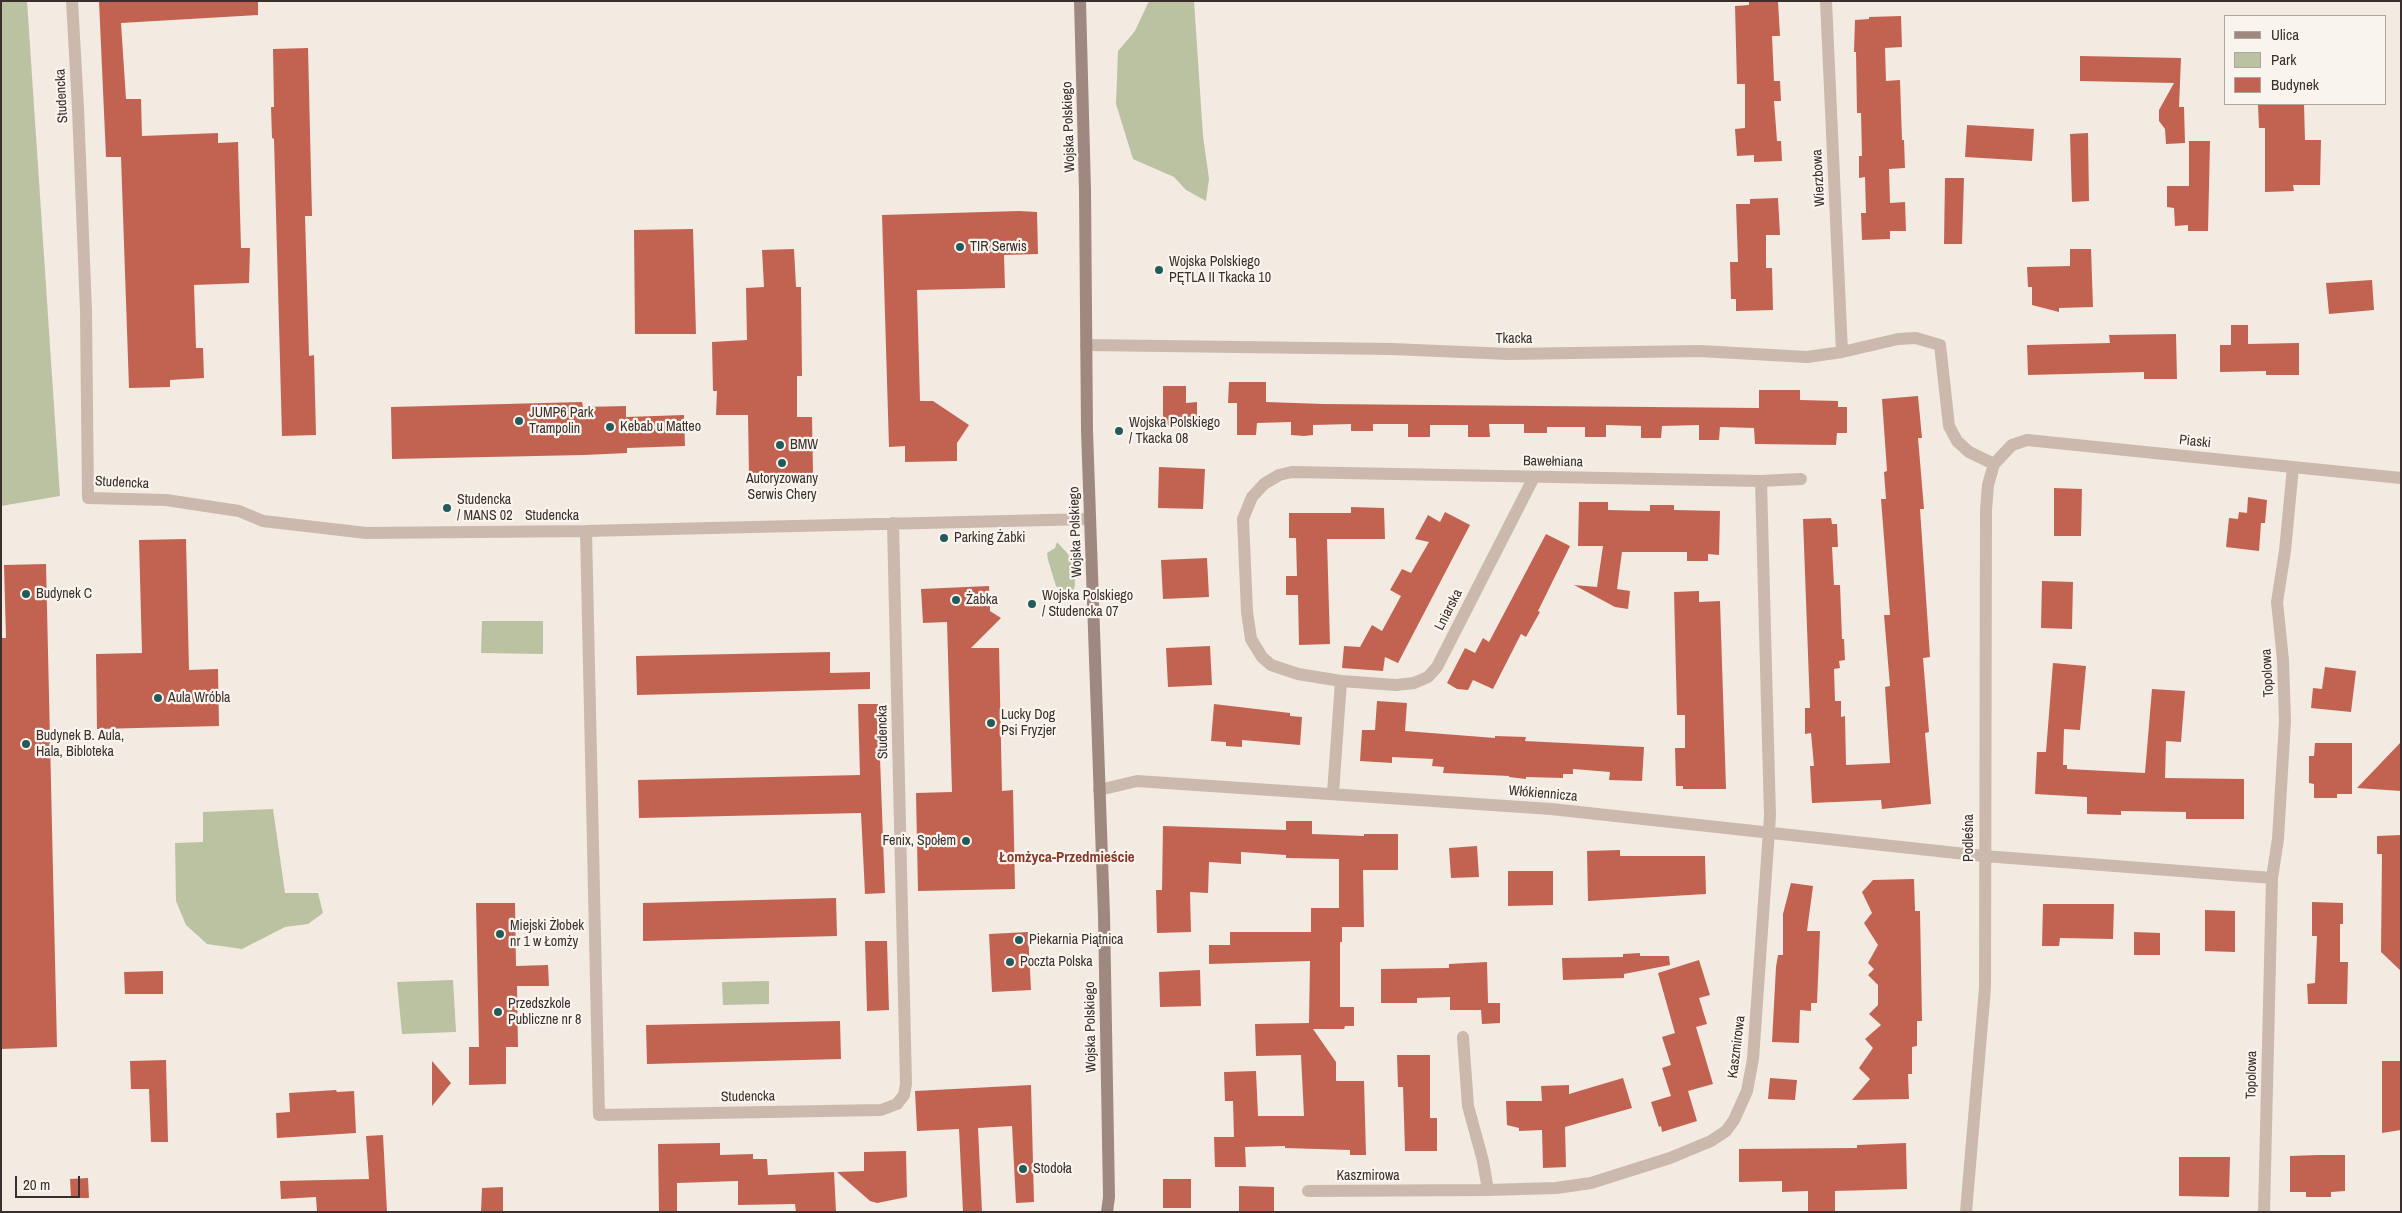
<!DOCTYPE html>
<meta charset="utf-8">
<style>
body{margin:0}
#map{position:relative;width:2402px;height:1213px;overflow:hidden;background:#f3eae2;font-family:"Archivo Narrow",sans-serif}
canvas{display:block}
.frame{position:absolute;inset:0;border:2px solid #3a2f2c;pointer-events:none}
.legend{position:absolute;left:2224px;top:15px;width:162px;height:90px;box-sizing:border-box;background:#faf4ee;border:1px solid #ada5a0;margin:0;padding:6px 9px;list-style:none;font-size:15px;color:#3a2f2c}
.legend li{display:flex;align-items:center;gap:10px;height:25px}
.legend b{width:25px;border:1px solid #ada5a0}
.scale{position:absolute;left:15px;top:1176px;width:65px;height:22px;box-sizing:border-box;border:2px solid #3a2f2c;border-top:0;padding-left:6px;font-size:15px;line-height:18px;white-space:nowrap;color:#3a2f2c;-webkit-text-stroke:4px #faf4ee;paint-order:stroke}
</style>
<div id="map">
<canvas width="2402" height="1213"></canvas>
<div class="frame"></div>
<ul class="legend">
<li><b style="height:6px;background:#9f887f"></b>Ulica</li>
<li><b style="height:14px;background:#bac2a2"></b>Park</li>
<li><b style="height:14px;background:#c26351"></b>Budynek</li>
</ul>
<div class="scale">20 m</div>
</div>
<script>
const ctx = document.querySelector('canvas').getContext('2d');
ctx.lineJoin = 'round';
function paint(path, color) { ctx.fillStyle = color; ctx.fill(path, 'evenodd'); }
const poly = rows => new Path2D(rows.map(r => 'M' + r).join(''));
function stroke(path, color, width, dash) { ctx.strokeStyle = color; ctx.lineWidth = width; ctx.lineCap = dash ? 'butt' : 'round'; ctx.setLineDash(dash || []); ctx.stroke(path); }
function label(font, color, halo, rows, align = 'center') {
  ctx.font = font + ' "Archivo Narrow",sans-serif'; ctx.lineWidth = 4.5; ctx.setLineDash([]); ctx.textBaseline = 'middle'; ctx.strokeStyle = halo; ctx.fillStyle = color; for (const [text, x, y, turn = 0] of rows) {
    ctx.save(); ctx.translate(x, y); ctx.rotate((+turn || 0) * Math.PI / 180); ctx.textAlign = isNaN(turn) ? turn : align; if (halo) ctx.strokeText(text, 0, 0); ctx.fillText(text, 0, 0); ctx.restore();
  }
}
const green = poly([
 [1,1,27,1,60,496,1,506],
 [1149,1,1194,1,1203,136,1209,179,1206,201,1186,190,1174,177,1133,159,1116,104,1118,51,1135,31],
 [1057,542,1068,554,1074,569,1075,585,1073,592,1070,593,1064,593,1056,586,1048,560,1047,553,1055,548],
 [482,621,543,621,543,654,481,653],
 [273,809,285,893,318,893,323,913,308,924,285,927,242,949,207,944,186,925,176,901,175,843,203,842,203,812],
 [453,980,456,1032,402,1034,397,982],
 [769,981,769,1004,723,1005,722,982]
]);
const building = poly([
 [99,1,258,1,258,15,121,23,126,99,141,99,142,136,218,133,218,143,238,142,241,248,250,248,249,283,194,285,196,348,203,348,204,378,170,380,170,387,129,388,121,157,106,157],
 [1749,1,1778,1,1780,36,1772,36,1774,81,1780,81,1781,101,1774,101,1777,141,1781,141,1782,161,1754,162,1754,155,1737,156,1735,129,1745,128,1745,84,1737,84,1735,6,1749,5],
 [1901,16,1902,47,1885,48,1886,81,1900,80,1902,140,1904,140,1905,168,1889,169,1890,203,1905,202,1906,231,1890,231,1890,239,1862,240,1861,213,1866,213,1865,177,1859,178,1859,156,1862,156,1861,113,1857,113,1856,52,1854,52,1855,20,1869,19,1869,17],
 [308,48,312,216,305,216,309,356,314,355,316,435,282,436,274,139,272,138,271,107,274,107,273,49],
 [2080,56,2181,58,2179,107,2184,107,2185,143,2166,144,2165,129,2159,121,2159,110,2174,83,2080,81],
 [2304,104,2305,140,2321,140,2320,185,2293,185,2294,191,2265,192,2265,128,2259,128,2258,105],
 [1967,125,2034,129,2032,161,1965,157],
 [2088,133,2089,201,2072,202,2070,134],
 [2189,141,2210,141,2208,231,2188,231,2188,225,2175,226,2174,208,2167,207,2167,186,2189,186],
 [1945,178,1964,178,1962,244,1944,244],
 [1778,198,1780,235,1766,235,1766,268,1772,268,1773,310,1736,311,1736,299,1731,299,1730,262,1738,262,1736,204,1750,204,1750,199],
 [1019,211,1037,212,1038,254,1004,255,1005,288,917,290,920,401,933,401,969,425,957,443,957,461,905,462,905,446,889,447,882,215],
 [693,229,696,334,635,334,634,230],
 [794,249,796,287,801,287,802,376,797,376,797,417,812,417,813,473,749,474,748,415,716,415,717,391,713,391,712,342,747,340,746,288,764,287,762,250],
 [2070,249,2091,249,2093,307,2059,308,2059,312,2032,305,2032,287,2028,287,2027,267,2070,266],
 [2372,280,2374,310,2329,314,2326,283],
 [2231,325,2248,325,2248,344,2299,343,2299,375,2266,375,2266,371,2220,372,2220,345,2231,345],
 [2176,334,2177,379,2144,379,2144,372,2028,375,2027,345,2110,343,2109,335],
 [1229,382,1266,382,1266,402,1323,404,1759,408,1759,390,1800,390,1800,400,1838,401,1838,407,1847,407,1847,433,1837,433,1836,445,1755,444,1754,428,1720,427,1719,440,1699,440,1699,425,1662,426,1661,438,1641,438,1641,426,1606,425,1606,437,1585,437,1585,427,1547,427,1547,433,1524,433,1524,424,1489,424,1490,437,1468,437,1468,425,1430,425,1430,437,1408,437,1408,424,1373,424,1373,431,1351,431,1351,424,1313,425,1313,435,1304,436,1291,435,1291,422,1257,423,1256,435,1237,435,1237,403,1228,403],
 [1163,386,1186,386,1186,403,1197,402,1197,426,1163,426],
 [1918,396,1922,438,1918,438,1924,509,1920,509,1930,657,1923,658,1929,732,1925,733,1931,804,1882,809,1881,800,1812,803,1810,766,1814,766,1811,733,1805,734,1805,708,1810,708,1803,519,1831,518,1832,524,1837,524,1838,547,1832,547,1834,585,1840,585,1842,639,1844,639,1845,660,1839,661,1840,668,1834,669,1835,701,1841,701,1841,717,1845,716,1846,765,1890,763,1885,687,1890,686,1884,615,1890,615,1881,499,1886,499,1884,472,1887,471,1882,399],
 [582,402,583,407,626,406,626,417,684,415,685,446,627,448,627,453,584,455,392,459,391,407],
 [1159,467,1205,469,1203,509,1158,508],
 [2054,488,2082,489,2081,536,2054,536],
 [2248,497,2267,500,2265,523,2261,523,2259,551,2226,547,2229,518,2238,519,2239,512,2247,513],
 [1579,502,1608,502,1608,510,1650,511,1650,505,1674,505,1674,510,1720,511,1719,555,1708,554,1708,561,1687,561,1687,552,1622,552,1617,589,1630,591,1628,609,1615,607,1574,585,1597,587,1603,546,1578,546],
 [1351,507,1384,508,1385,539,1327,539,1330,644,1299,645,1298,595,1286,595,1286,576,1297,576,1296,538,1289,538,1289,513,1351,513],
 [1445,512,1470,525,1398,663,1385,657,1383,671,1342,668,1344,646,1360,647,1372,625,1382,631,1401,596,1390,590,1402,569,1411,573,1429,542,1415,539,1428,515,1440,522],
 [1546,534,1570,546,1538,611,1540,612,1526,637,1521,634,1493,689,1473,680,1468,690,1457,689,1447,683,1465,648,1475,653,1483,638,1489,642],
 [186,539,189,670,218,669,219,726,97,729,96,654,142,653,139,540],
 [1207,558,1209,597,1163,599,1161,560],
 [46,564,57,1047,1,1049,1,638,6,638,4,565],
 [2042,581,2073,582,2072,629,2041,628],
 [989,586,990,611,1001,618,971,648,999,648,1002,791,1013,790,1015,889,918,891,916,793,952,792,947,622,923,623,921,589],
 [1699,591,1699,602,1720,601,1726,789,1683,789,1683,786,1676,786,1675,748,1685,748,1685,715,1677,715,1674,592],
 [1210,646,1212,685,1168,687,1166,648],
 [830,652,830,673,870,672,870,689,637,695,636,656],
 [2053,663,2086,666,2080,730,2064,729,2063,765,2067,765,2067,769,2145,773,2152,689,2185,691,2181,742,2166,741,2165,778,2244,779,2244,819,2186,819,2186,812,2121,811,2121,815,2087,814,2087,797,2035,794,2037,752,2046,752],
 [2325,667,2356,671,2351,712,2311,708,2313,688,2322,689],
 [1377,701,1407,703,1405,731,1495,738,1495,736,1526,737,1525,741,1644,747,1642,781,1609,780,1610,772,1573,769,1573,774,1563,774,1563,778,1526,777,1526,779,1509,777,1509,776,1443,773,1444,767,1432,766,1433,759,1392,757,1392,763,1360,761,1362,730,1375,730],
 [858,704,878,704,885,893,865,894,861,813,639,818,638,780,860,775],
 [1214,704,1290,713,1290,716,1302,717,1300,745,1242,740,1242,747,1226,746,1226,742,1211,741],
 [2401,742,2401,791,2357,788],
 [2315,743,2352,743,2352,794,2337,794,2337,798,2314,798,2314,784,2309,783,2309,756,2314,756],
 [1286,821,1312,821,1312,834,1364,836,1364,834,1398,834,1398,870,1363,870,1364,927,1342,927,1342,942,1340,942,1340,1007,1354,1007,1354,1026,1345,1026,1344,1029,1313,1029,1336,1062,1336,1081,1364,1081,1366,1155,1350,1155,1350,1150,1285,1148,1285,1146,1245,1147,1246,1167,1215,1167,1214,1137,1234,1137,1233,1101,1225,1101,1224,1072,1256,1071,1258,1116,1304,1116,1301,1055,1256,1056,1255,1024,1309,1023,1310,961,1209,964,1209,945,1230,945,1230,932,1311,932,1311,908,1339,908,1339,859,1286,858,1286,855,1241,852,1241,864,1209,862,1208,893,1190,892,1191,932,1157,933,1156,890,1162,890,1163,826,1286,830],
 [2401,835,2401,971,2381,952,2382,854,2377,854,2377,836],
 [1477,846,1479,877,1451,878,1449,848],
 [1620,850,1620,856,1705,856,1706,894,1588,901,1587,851],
 [1508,871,1553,871,1553,905,1508,906],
 [1914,879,1915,911,1920,911,1922,1021,1917,1021,1917,1046,1912,1047,1912,1074,1908,1074,1909,1099,1852,1100,1870,1079,1859,1068,1873,1048,1865,1039,1881,1025,1869,1014,1878,1005,1878,985,1868,975,1874,969,1868,963,1878,945,1864,923,1872,913,1862,892,1873,880],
 [1791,883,1813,886,1807,931,1820,931,1817,1003,1811,1003,1811,1011,1800,1010,1799,1043,1772,1042,1776,967,1778,955,1783,955,1783,914],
 [836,898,837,936,643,941,643,903],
 [2312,902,2343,903,2343,924,2340,924,2340,962,2348,962,2347,1004,2308,1004,2307,984,2315,983,2317,936,2312,936],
 [476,903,515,903,516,966,548,965,549,986,517,986,518,1047,506,1047,506,1084,469,1085,469,1047,479,1047],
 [2043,904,2114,904,2113,939,2060,938,2059,946,2042,946],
 [2205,910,2235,911,2235,952,2205,951],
 [1028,932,1031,990,992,992,989,934],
 [2134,932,2160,933,2160,955,2134,955],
 [865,941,887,941,889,1010,867,1011],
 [1640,953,1640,956,1669,956,1670,965,1624,974,1624,978,1563,980,1562,958,1623,957,1623,954],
 [1699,960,1710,995,1699,998,1707,1024,1696,1027,1713,1084,1688,1091,1697,1121,1662,1132,1661,1126,1659,1127,1651,1102,1671,1096,1662,1068,1671,1065,1662,1037,1675,1033,1658,973],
 [1487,962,1488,1003,1500,1003,1500,1023,1482,1024,1481,1010,1450,1010,1450,997,1417,998,1417,1003,1381,1003,1381,969,1449,968,1449,964],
 [1200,970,1201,1006,1160,1007,1159,972],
 [163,971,163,994,125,994,124,972],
 [840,1021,841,1059,647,1064,646,1025],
 [1397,1055,1430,1055,1430,1118,1437,1118,1437,1151,1405,1151,1403,1087,1398,1087],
 [166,1060,168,1142,151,1142,149,1089,131,1089,130,1061],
 [432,1061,451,1083,432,1106],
 [2382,1061,2401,1061,2401,1130,2382,1133],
 [1623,1078,1632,1108,1565,1127,1566,1167,1543,1168,1542,1130,1519,1131,1519,1128,1507,1125,1506,1101,1542,1101,1541,1086,1569,1085,1569,1094],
 [1770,1078,1797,1080,1795,1100,1768,1099],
 [1031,1085,1034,1202,1016,1203,1012,1126,978,1128,982,1212,963,1212,959,1129,917,1131,915,1091],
 [336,1090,337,1092,354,1091,356,1133,277,1138,276,1113,290,1112,289,1093],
 [383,1135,387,1212,317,1212,316,1197,281,1199,280,1181,369,1179,366,1136],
 [720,1143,720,1155,753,1154,753,1159,767,1159,768,1175,834,1172,836,1212,796,1212,795,1204,738,1205,738,1181,677,1183,677,1212,659,1212,658,1144],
 [1906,1143,1907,1189,1835,1191,1835,1212,1808,1212,1808,1191,1782,1192,1782,1181,1739,1182,1739,1149,1857,1148,1857,1145],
 [906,1151,907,1197,877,1203,870,1201,837,1172,864,1171,864,1152],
 [2318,1155,2345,1155,2345,1191,2331,1192,2331,1197,2306,1197,2306,1192,2290,1192,2290,1156],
 [2179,1157,2230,1157,2229,1197,2179,1196],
 [88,1178,89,1198,71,1198,70,1179],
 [1163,1179,1191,1179,1191,1208,1163,1208],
 [1239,1186,1274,1187,1274,1212,1239,1212],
 [503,1187,503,1212,481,1212,482,1188]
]);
const street = poly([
 [72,1,78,108,86,311,88,498,166,500,239,511,263,521,366,533,586,531,1090,519],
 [1826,1,1842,352],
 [1086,345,1392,349,1509,354,1700,351,1807,357,1842,352,1898,339,1916,338,1940,345,1949,426,1957,441,1969,452,1994,464],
 [1761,481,1801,479],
 [586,531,599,1115,881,1110,897,1104,904,1095,906,1084,893,523],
 [1099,790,1137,781,1551,809,1984,856,2272,878],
 [1333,793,1341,681],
 [1463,1037,1468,1106,1483,1161,1488,1190],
 [1308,1191,1488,1190,1556,1188,1591,1183,1670,1158,1711,1141,1726,1131,1734,1120,1747,1091,1753,1059,1770,816,1761,481,1292,472,1279,475,1264,484,1252,497,1243,519,1247,612,1251,639,1262,657,1271,665,1298,674,1341,681,1396,685,1414,683,1428,677,1437,667,1534,477],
 [1966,1212,1985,988,1986,510,1988,485,1994,464,2012,445,2027,440,2401,478],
 [2264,1212,2272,878,2278,839,2285,721,2283,660,2277,602,2285,551,2293,467]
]);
const secondary = poly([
 [1080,1,1085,191,1087,431,1104,915,1109,1197,1107,1212]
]);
const markers = [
 [960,247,5,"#225b5a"],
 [1159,270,5,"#225b5a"],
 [519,421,5,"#225b5a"],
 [610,427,5,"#225b5a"],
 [1119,431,5,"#225b5a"],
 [780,445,5,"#225b5a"],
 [782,463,5,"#225b5a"],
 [447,508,5,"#225b5a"],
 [944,538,5,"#225b5a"],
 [26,594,5,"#225b5a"],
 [956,600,5,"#225b5a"],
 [1032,604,5,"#225b5a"],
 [158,698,5,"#225b5a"],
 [991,723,5,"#225b5a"],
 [26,744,5,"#225b5a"],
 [966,841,5,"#225b5a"],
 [500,934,5,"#225b5a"],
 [1019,940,5,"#225b5a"],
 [1010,962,5,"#225b5a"],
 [498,1012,5,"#225b5a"],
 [1023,1169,5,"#225b5a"]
];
const streetNames = [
 ["Studencka",62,96,-93],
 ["Wojska Polskiego",1069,127,-92],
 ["Wierzbowa",1819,178,-93],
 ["Tkacka",1514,339],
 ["Piaski",2195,442,6],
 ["Bawełniana",1553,462,1],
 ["Studencka",122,483,3],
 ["Studencka",552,516],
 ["Wojska Polskiego",1076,532,-92],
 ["Lniarska",1449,610,-63],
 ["Topolowa",2268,673,-93],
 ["Studencka",883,732,-91],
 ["Włókiennicza",1543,794,5],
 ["Podleśna",1969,838,-90],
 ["Wojska Polskiego",1091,1027,-91],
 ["Kaszmirowa",1737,1047,-83],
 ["Topolowa",2252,1075,-89],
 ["Studencka",748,1097,-1],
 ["Kaszmirowa",1368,1176]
];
const poiNames = [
 ["TIR Serwis",970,247],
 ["Wojska Polskiego",1169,262],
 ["PĘTLA II Tkacka 10",1169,278],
 ["JUMP6 Park",529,413],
 ["Trampolin",529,429],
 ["Wojska Polskiego",1129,423],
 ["/ Tkacka 08",1129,439],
 ["Kebab u Matteo",620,427],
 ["BMW",790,445],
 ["Autoryzowany",782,479,"center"],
 ["Serwis Chery",782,495,"center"],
 ["Studencka",457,500],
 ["/ MANS 02",457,516],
 ["Parking Żabki",954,538],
 ["Budynek C",36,594],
 ["Wojska Polskiego",1042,596],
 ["/ Studencka 07",1042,612],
 ["Żabka",966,600],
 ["Aula Wróbla",168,698],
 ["Lucky Dog",1001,715],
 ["Psi Fryzjer",1001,731],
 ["Budynek B. Aula,",36,736],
 ["Hala, Bibloteka",36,752],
 ["Fenix, Społem",956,841,"right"],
 ["Miejski Żłobek",510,926],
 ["nr 1 w Łomży",510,942],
 ["Piekarnia Piątnica",1029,940],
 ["Poczta Polska",1020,962],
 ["Przedszkole",508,1004],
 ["Publiczne nr 8",508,1020],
 ["Stodoła",1033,1169]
];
const neighbourhoodNames = [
 ["Łomżyca-Przedmieście",1067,858]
];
paint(green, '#bac2a2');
paint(building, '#c26351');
stroke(street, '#cbb9ad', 12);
stroke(secondary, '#9f887f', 12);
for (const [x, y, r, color] of markers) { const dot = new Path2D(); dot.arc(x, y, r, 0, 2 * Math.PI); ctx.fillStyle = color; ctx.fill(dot); stroke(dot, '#faf4ee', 2); }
label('14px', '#3a2f2c', '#faf4ee', streetNames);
label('14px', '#3a2f2c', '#faf4ee', poiNames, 'left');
label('bold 15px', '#873627', '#faf4ee', neighbourhoodNames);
</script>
